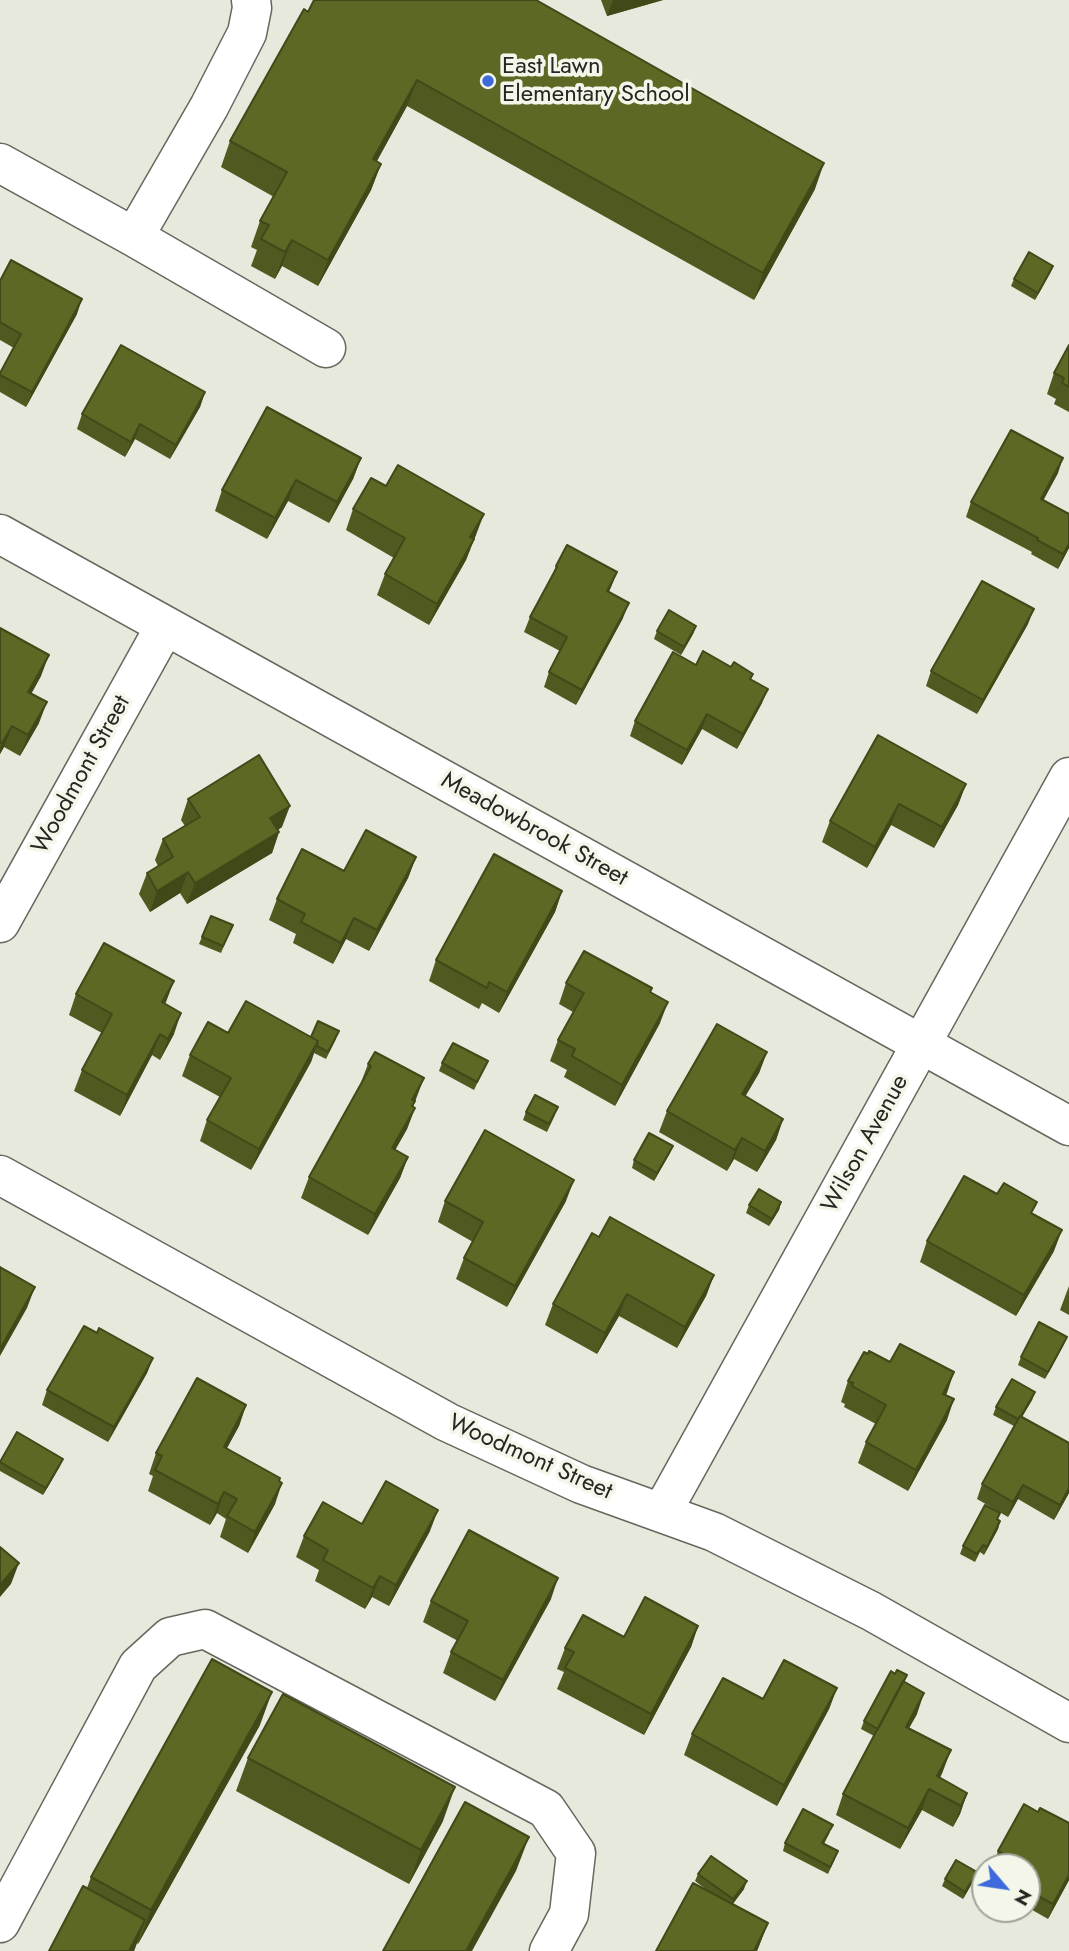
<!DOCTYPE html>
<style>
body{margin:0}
#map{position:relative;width:1069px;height:1951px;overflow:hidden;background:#e6e9dc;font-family:Jost,sans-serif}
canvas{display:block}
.north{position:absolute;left:971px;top:1853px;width:70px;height:70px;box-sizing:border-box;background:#f3f6e9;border:2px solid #a1a399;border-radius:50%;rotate:119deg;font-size:19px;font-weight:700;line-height:28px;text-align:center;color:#262722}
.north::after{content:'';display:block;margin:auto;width:24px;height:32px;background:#3e6adb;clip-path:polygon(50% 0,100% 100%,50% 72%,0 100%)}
</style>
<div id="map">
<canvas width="1069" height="1951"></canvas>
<div class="north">N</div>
</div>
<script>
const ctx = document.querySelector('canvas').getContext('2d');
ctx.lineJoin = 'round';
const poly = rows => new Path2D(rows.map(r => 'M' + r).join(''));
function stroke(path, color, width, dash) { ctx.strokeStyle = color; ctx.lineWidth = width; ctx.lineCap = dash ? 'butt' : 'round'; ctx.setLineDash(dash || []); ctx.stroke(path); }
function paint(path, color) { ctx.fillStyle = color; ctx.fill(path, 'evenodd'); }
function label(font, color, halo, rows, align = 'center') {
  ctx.font = font + ' Jost,sans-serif'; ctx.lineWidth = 7; ctx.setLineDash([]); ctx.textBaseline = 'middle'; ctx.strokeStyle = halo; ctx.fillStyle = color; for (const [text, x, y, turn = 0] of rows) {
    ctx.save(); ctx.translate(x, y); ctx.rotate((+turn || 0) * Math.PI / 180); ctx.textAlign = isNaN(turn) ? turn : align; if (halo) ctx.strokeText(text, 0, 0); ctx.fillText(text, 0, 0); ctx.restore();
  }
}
const minor = poly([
 [0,163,134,237,326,348],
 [134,237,209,107,247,33,252,8,251,0],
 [0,534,1069,1126],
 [0,923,165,626],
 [0,1175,447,1422,581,1484,714,1532,871,1611,1069,1723],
 [662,1512,1069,777],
 [0,1923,138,1666,170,1637,205,1629,546,1809,576,1853,569,1914,549,1951]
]);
const wall = poly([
 [601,0,663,0,607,16],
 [308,12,815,189,754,300,407,106,377,161,381,164,371,190,318,286,282,266,275,279,251,266,257,250,251,247,260,221,274,197,221,167,230,141],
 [1053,266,1050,273,1035,300,1011,286,1014,279],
 [0,281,77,314,26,407,0,392,0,373,14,348,0,340],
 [1069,345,1069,412,1054,404,1056,399,1047,394,1054,373],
 [205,392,200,407,170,459,135,439,125,457,77,429,82,414],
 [361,458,353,479,329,523,288,501,267,539,215,511,222,490],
 [1058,473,1043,500,1069,514,1069,548,1058,569,1031,554,1032,552,966,517,971,502],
 [386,486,476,535,466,560,429,625,377,595,385,574,394,558,346,530,353,509],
 [556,566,617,572,609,592,623,618,576,705,544,687,549,672,560,651,524,632,530,617,551,579],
 [1028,624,977,714,926,686,931,671],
 [696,626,693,634,681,655,654,639,657,631],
 [0,628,41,676,31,693,39,723,20,756,4,747,0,754],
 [696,665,731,667,753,674,751,679,762,703,737,749,702,729,682,765,630,736,635,721],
 [966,784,958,805,934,848,891,825,867,868,822,842,830,821],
 [188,799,282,827,278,830,279,832,272,853,187,904,180,893,150,912,139,894,147,873,158,866,155,860,163,839,185,826,181,820],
 [416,857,408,878,369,951,346,939,333,964,293,943,296,934,269,920,277,899,344,871],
 [562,891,555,912,499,1013,482,1003,479,1009,429,981,436,960],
 [233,925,221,953,199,944,202,937],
 [566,983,651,992,660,1023,615,1106,564,1077,567,1070,550,1061,558,1040,573,1012,559,1004],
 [76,994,165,1004,174,1034,160,1060,152,1055,120,1116,74,1091,82,1070,102,1033,69,1015],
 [228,1033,336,1039,326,1059,314,1053,311,1062,251,1170,200,1141,207,1120,220,1097,182,1076,190,1055],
 [767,1052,759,1073,745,1097,783,1119,776,1140,757,1172,734,1159,727,1171,659,1132,667,1111],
 [488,1061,474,1090,439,1071,442,1063],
 [368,1064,416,1100,413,1106,415,1108,407,1129,395,1150,408,1157,400,1178,368,1235,301,1198,309,1177,360,1085],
 [526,1112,555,1115,547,1132,523,1120],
 [670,1153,654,1181,632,1168,634,1160],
 [445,1201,566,1201,507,1307,456,1279,464,1258,473,1242,438,1222],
 [781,1202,779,1210,769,1226,746,1213,749,1205],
 [1032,1214,1054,1251,1016,1316,920,1262,927,1241],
 [599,1237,714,1275,706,1296,677,1348,619,1316,597,1354,545,1325,553,1304],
 [1069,1286,1069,1315,1060,1310],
 [97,1333,153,1358,147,1373,108,1442,42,1405,47,1390],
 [1064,1344,1045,1379,1018,1365,1021,1357],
 [848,1381,946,1395,947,1420,908,1491,858,1463,866,1442,876,1424,844,1407,845,1404,841,1402],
 [1035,1392,1032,1400,1022,1417,1069,1443,1069,1493,1054,1520,1018,1499,1008,1517,977,1499,982,1484,1014,1426,993,1415,996,1407],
 [246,1405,239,1426,227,1448,279,1481,275,1504,248,1553,220,1537,226,1519,217,1513,210,1525,148,1491,153,1476,149,1474,156,1453],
 [0,1462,60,1466,43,1495,0,1471],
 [998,1519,1000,1521,998,1529,984,1555,980,1552,975,1562,960,1554,963,1546],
 [362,1524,430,1531,389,1606,372,1597,365,1609,315,1581,319,1570,296,1557,304,1536],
 [551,1599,495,1701,443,1673,451,1652,458,1641,423,1622,431,1601],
 [698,1626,691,1647,644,1735,557,1689,564,1672,557,1669,565,1648,624,1637],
 [895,1674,907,1675,904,1682,917,1714,909,1728,943,1771,940,1778,967,1793,960,1814,953,1827,922,1810,900,1849,836,1815,843,1794,874,1736,861,1729,864,1721],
 [837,1688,829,1709,777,1806,684,1755,692,1734,763,1699],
 [260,1725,138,1944,137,1943,134,1951,49,1951,87,1888,91,1877],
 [248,1758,443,1821,409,1884,236,1791],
 [1038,1812,1069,1823,1069,1880,1048,1919,1027,1907,1027,1867,995,1867,993,1866,998,1851],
 [830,1832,824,1844,835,1859,828,1874,783,1851,785,1843],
 [977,1872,974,1880,963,1899,942,1886,945,1879],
 [698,1874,744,1889,733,1904,768,1923,757,1951,656,1951,708,1891,695,1881]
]);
const shadedWall = poly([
 [613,0,663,0,607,16],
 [417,80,407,106,363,186,373,159],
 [824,163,815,189,754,300,763,273],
 [381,164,371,190,318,286,328,260],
 [292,240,282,266,275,279,285,252],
 [1053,266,1050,273,1035,300,1038,293],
 [82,299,77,314,26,407,32,392],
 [205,392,200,407,170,459,176,445],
 [140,424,135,439,125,457,131,442],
 [361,458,353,479,329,523,337,502],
 [1063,458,1058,473,1036,514,1041,499],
 [296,480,288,501,267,539,275,518],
 [484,514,476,535,462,558,470,537],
 [474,539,466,560,429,625,437,604],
 [1069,544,1069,548,1058,569,1063,554],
 [617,572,611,587,601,605,607,591],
 [629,603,623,618,576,705,582,690],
 [1034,609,1028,624,977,714,983,700],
 [696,626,693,634,681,655,684,647],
 [49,655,41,676,21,713,28,692],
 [768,689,762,703,737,749,743,734],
 [47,702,39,723,20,756,28,735],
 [707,714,702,729,682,765,687,750],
 [12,726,4,747,0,754,0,749,2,743],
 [966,784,958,805,934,848,942,827],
 [899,804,891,825,867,868,875,847],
 [290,806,282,827,262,839,270,818],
 [279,832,272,853,187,904,195,883],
 [416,857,408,878,369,951,377,930],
 [188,872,180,893,150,912,157,891],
 [562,891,555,912,499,1013,507,992],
 [354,918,346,939,333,964,341,943],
 [174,981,166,1002,154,1023,162,1002],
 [668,1002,660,1023,615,1106,622,1085],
 [181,1013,174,1034,160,1060,168,1039],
 [160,1034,152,1055,120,1116,127,1095],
 [318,1041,311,1062,251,1170,259,1149],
 [767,1052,759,1073,734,1115,742,1094],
 [424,1078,408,1120,415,1108,407,1129,384,1170,412,1100],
 [783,1119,776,1140,757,1172,765,1151],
 [742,1138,734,1159,727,1171,735,1150],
 [673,1146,670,1153,654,1181,657,1173],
 [408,1157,400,1178,368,1235,375,1214],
 [574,1180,566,1201,507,1307,515,1286],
 [781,1202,779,1210,769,1226,772,1219],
 [1062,1230,1054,1251,1016,1316,1024,1295],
 [714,1275,706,1296,677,1348,685,1327],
 [35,1287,27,1308,0,1356,0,1349],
 [627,1294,619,1316,597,1354,605,1333],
 [1067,1337,1064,1344,1045,1379,1048,1372],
 [153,1358,147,1373,108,1442,114,1427],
 [954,1372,947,1393,936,1415,943,1394],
 [1035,1392,1032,1400,1016,1427,1019,1420],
 [954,1399,947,1420,908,1491,916,1470],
 [246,1405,239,1426,216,1468,224,1447],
 [63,1459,60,1466,43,1495,46,1488],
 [282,1483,275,1504,248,1553,255,1532],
 [1023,1485,1018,1499,1008,1517,1013,1502],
 [1069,1488,1069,1493,1054,1520,1060,1505],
 [224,1492,217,1513,210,1525,218,1504],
 [438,1510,430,1531,389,1606,396,1585],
 [1000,1521,998,1529,984,1555,987,1547],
 [19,1563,11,1584,0,1597,0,1585],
 [380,1576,372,1597,365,1609,373,1588],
 [558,1578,551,1599,495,1701,503,1680],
 [698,1626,691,1647,644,1735,651,1714],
 [837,1688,829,1709,777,1806,784,1785],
 [272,1692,260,1725,138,1944,151,1910],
 [924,1693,917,1714,898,1748,906,1727],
 [951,1750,943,1771,933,1791,937,1776],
 [455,1787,443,1821,409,1884,421,1850],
 [929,1789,922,1810,900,1849,908,1828],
 [967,1793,960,1814,953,1827,961,1806],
 [529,1837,516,1871,472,1951,466,1951],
 [977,1872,974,1880,963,1899,965,1892],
 [1069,1875,1069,1880,1048,1919,1053,1904],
 [747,1881,744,1889,730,1907,733,1899],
 [145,1920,134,1951,129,1951],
 [768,1923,757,1951,754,1951]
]);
const building = poly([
 [314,0,536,0,824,163,763,273,417,80,373,159,381,164,328,260,292,240,285,252,261,239,269,225,260,221,287,172,230,141,304,9,308,12,314,0],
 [1029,252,1053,266,1038,293,1014,279,1029,252],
 [11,260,82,299,32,392,0,375,0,373,21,334,0,322,0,281,11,260],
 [121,345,205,392,176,445,140,424,131,442,82,414,121,345],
 [1069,345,1069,387,1062,383,1064,378,1054,373,1069,345],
 [267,407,361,458,337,502,296,480,275,518,222,490,267,407],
 [1011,430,1063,458,1041,499,1069,514,1069,544,1063,554,1037,540,1038,538,971,502,1011,430],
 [398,465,484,514,470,537,474,539,437,604,385,574,405,538,353,509,371,478,386,486,398,465],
 [567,545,617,572,607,591,629,603,582,690,549,672,567,637,530,617,557,567,556,566,567,545],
 [982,581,1034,609,983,700,931,671,982,581],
 [669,610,696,626,684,647,657,631,669,610],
 [0,628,49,655,28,692,47,702,28,735,12,726,2,743,0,742,0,628],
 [703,651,731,667,734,662,753,674,750,679,768,689,743,734,707,714,687,750,635,721,673,652,696,665,703,651],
 [878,735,966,784,942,827,899,804,875,847,830,821,878,735],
 [259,755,290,806,270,818,279,832,195,883,188,872,157,891,147,873,173,857,163,839,200,817,188,799,259,755],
 [366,830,416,857,377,930,354,918,341,943,301,922,305,914,277,899,302,849,344,871,366,830],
 [494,854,562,891,507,992,489,982,487,988,436,960,494,854],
 [211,916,233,925,223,946,202,937,211,916],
 [104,943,174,981,162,1002,181,1013,168,1039,160,1034,127,1095,82,1070,112,1014,76,994,104,943],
 [584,951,652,988,650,992,668,1002,622,1085,572,1056,575,1049,558,1040,584,993,566,983,584,951],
 [246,1001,318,1041,259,1149,207,1120,231,1078,190,1055,208,1022,228,1033,246,1001],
 [318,1021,339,1031,328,1052,317,1046,318,1041,311,1037,318,1021],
 [717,1024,767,1052,742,1094,783,1119,765,1151,742,1138,735,1150,667,1111,717,1024],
 [453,1043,488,1061,477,1082,442,1063,453,1043],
 [375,1052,424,1078,412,1100,415,1101,412,1106,415,1108,392,1148,408,1157,375,1214,309,1177,371,1066,368,1064,375,1052],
 [535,1095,558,1107,549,1124,526,1112,535,1095],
 [485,1130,574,1180,515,1286,464,1258,483,1222,445,1201,485,1130],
 [649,1133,673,1146,657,1173,634,1160,649,1133],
 [964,1176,997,1194,1004,1183,1037,1202,1031,1213,1062,1230,1024,1295,927,1241,964,1176],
 [759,1189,781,1202,772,1219,749,1205,759,1189],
 [610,1217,714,1275,685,1327,627,1294,605,1333,553,1304,592,1233,599,1237,610,1217],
 [0,1267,35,1287,0,1349,0,1267],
 [1039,1322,1067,1337,1048,1372,1021,1357,1039,1322],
 [84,1326,97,1333,99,1328,153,1358,114,1427,47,1390,84,1326],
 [900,1344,954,1372,943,1394,954,1399,916,1470,866,1442,886,1405,852,1386,853,1383,848,1381,864,1352,868,1354,869,1351,890,1362,900,1344],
 [197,1378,246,1405,224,1447,280,1478,279,1481,282,1483,255,1532,227,1516,237,1499,224,1492,218,1504,155,1470,162,1456,156,1453,197,1378],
 [1012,1379,1035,1392,1021,1416,1020,1416,1018,1419,996,1407,1012,1379],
 [1020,1416,1069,1443,1069,1488,1060,1505,1023,1485,1013,1502,982,1484,1020,1416],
 [17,1432,63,1459,46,1488,0,1462,17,1432],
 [386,1481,438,1510,396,1585,380,1576,373,1588,323,1560,328,1550,304,1536,323,1502,362,1524,386,1481],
 [985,1505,1000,1513,997,1519,1000,1521,987,1547,983,1545,977,1554,963,1546,985,1505],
 [469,1530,558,1578,503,1680,451,1652,468,1621,431,1601,469,1530],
 [0,1547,19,1563,0,1585,0,1547],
 [645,1597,698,1626,651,1714,565,1668,574,1652,565,1648,583,1615,624,1637,645,1597],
 [212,1659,272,1692,151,1910,91,1877,212,1659],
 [784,1660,837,1688,784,1785,692,1734,723,1678,763,1699,784,1660],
 [897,1670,907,1675,878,1729,864,1721,891,1671,895,1674,897,1670],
 [903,1681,924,1693,906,1727,951,1750,937,1776,967,1793,961,1806,929,1789,908,1828,843,1794,903,1681],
 [283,1694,455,1787,421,1850,248,1758,283,1694],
 [465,1802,529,1837,466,1951,383,1951,465,1802],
 [1024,1804,1038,1812,1040,1808,1069,1823,1069,1875,1053,1904,1027,1890,1027,1867,1006,1867,1011,1858,998,1851,1024,1804],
 [803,1809,833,1825,822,1843,838,1851,830,1867,785,1843,803,1809],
 [711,1856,747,1881,733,1899,698,1874,711,1856],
 [956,1860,977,1872,965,1892,945,1879,956,1860],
 [693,1883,768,1923,754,1951,656,1951,693,1883],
 [83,1886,145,1920,129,1951,49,1951,83,1886]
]);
const markers = [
 [488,81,7,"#3e6adb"]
];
const poiNames = [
 ["East Lawn",502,67],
 ["Elementary School",502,95]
];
const streetNames = [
 ["Woodmont Street",82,775,-61],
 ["Meadowbrook Street",534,830,29],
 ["Wilson Avenue",866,1144,-61],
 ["Woodmont Street",530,1458,24]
];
stroke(minor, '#65685d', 41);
stroke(minor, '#fff', 38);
paint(wall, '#50591f');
paint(shadedWall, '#414919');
paint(building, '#5d6824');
stroke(building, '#414919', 2);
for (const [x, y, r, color] of markers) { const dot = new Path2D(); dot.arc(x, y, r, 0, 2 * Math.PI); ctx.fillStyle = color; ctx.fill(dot); stroke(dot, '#f3f6e9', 2.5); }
label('24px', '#262722', '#f3f6e9', poiNames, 'left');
label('24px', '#262722', '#f3f6e9', streetNames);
</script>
